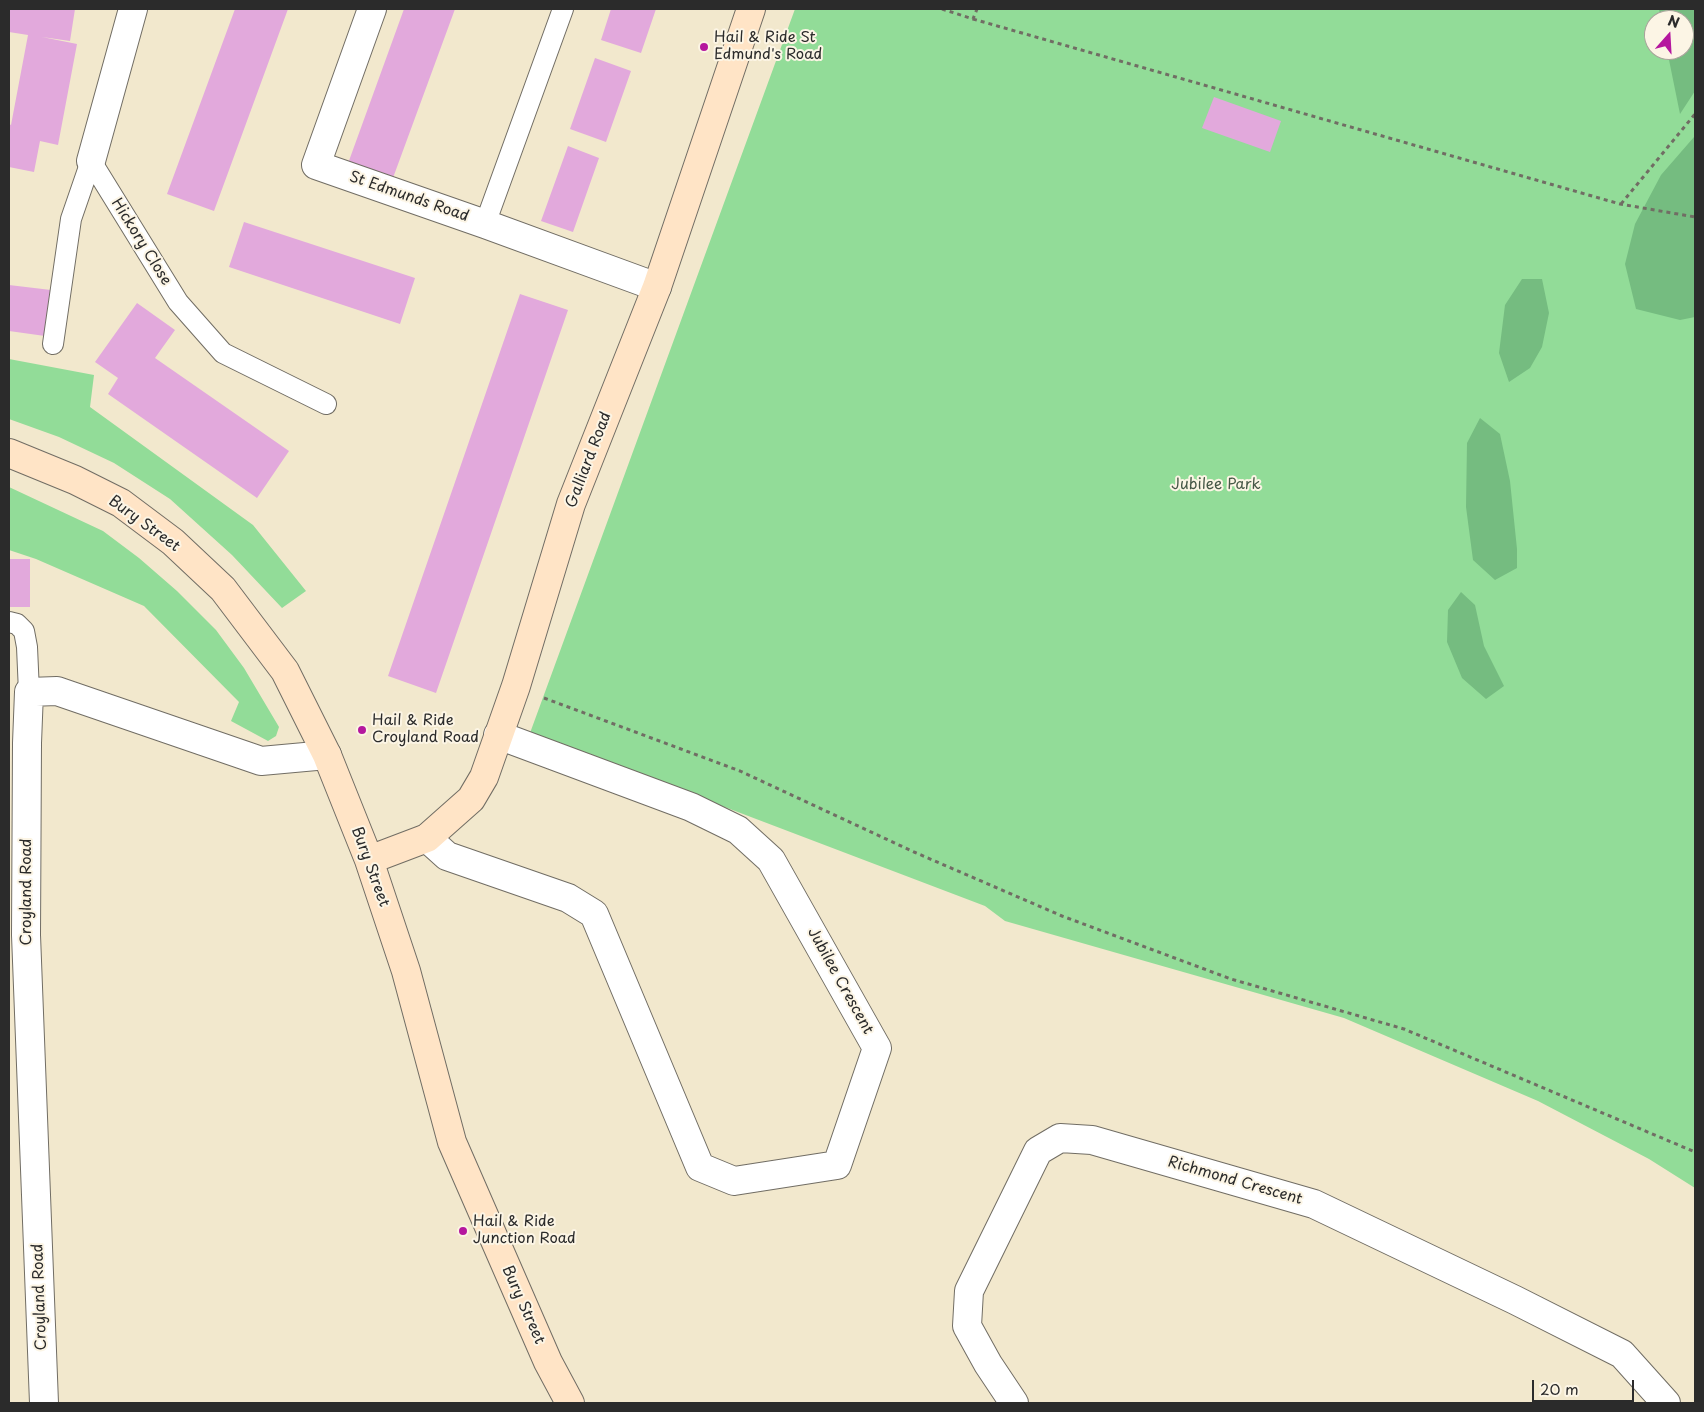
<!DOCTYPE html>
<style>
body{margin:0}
#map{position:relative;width:1704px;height:1412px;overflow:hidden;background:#f2e8cd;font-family:"Playpen Sans",sans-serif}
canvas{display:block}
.frame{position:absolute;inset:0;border:10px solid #2b2b2b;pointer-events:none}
.north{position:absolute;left:1644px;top:10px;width:50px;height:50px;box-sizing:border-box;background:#fcf5e5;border:1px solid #a8a49b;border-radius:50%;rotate:19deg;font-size:14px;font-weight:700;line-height:20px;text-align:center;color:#2b2b2b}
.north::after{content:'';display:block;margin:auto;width:18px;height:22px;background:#b5179e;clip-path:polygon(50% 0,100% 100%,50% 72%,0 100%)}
.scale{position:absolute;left:1532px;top:1380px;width:102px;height:22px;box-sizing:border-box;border:2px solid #2b2b2b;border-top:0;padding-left:6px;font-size:15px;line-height:18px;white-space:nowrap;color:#2b2b2b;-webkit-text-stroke:4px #fcf5e5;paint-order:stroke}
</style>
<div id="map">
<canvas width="1704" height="1412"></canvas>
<div class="frame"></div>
<div class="north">N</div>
<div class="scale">20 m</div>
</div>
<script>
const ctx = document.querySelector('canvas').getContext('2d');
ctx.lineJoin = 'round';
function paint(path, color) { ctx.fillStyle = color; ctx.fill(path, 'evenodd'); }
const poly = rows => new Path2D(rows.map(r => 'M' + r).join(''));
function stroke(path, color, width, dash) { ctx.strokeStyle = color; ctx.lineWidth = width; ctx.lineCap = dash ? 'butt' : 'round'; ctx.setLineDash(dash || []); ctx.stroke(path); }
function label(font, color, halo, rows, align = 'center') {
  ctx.font = font + ' "Playpen Sans",sans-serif'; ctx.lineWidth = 4; ctx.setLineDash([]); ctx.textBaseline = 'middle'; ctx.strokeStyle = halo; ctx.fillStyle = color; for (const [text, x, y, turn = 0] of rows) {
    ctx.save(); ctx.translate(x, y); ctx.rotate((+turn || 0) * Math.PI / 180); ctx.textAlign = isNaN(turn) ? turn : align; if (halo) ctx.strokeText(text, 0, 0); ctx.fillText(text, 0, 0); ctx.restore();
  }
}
const green = poly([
 [795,9,1695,9,1695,1188,1649,1159,1538,1101,1344,1018,1005,921,985,906,530,733],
 [1654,20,1684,20,1684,50,1654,50],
 [9,359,94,375,90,407,253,525,306,591,282,608,232,555,170,499,114,463,59,437,9,419],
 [9,487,103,531,139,558,177,591,216,630,244,668,279,727,276,736,268,741,231,721,239,702,144,606,36,559,9,550]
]);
const forest = poly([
 [1659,9,1695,9,1695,91,1680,114,1667,50,1684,50,1684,20,1661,20],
 [1694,137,1695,317,1680,320,1636,309,1625,264,1635,224,1661,175],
 [1522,279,1542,279,1549,313,1542,347,1530,368,1509,382,1499,353,1505,305],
 [1480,418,1500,434,1510,481,1517,549,1517,568,1495,580,1473,560,1466,507,1467,443],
 [1461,592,1475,605,1484,646,1504,686,1486,699,1462,678,1447,642,1448,610]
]);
const building = poly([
 [9,9,75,9,70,41,42,37,77,44,58,145,40,141,34,172,9,167,9,124,11,125,28,35,9,32],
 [235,9,288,9,214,211,167,194],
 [404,9,455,9,390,186,346,169],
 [611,9,656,9,641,53,601,40],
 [595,58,631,71,606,142,570,129],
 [1214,97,1281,121,1270,152,1202,128],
 [568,146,599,158,573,232,541,221],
 [244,222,415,278,400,324,229,267],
 [9,285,51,290,45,336,9,331],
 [520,294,568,310,436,693,388,676],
 [137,303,175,330,155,358,289,451,257,498,108,394,118,378,95,362],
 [9,559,30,559,30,607,9,607]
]);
const path = poly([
 [942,9,973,19,977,9],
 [973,19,1620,204,1695,217],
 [1621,204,1695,114],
 [544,698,740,771,914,852,1062,916,1231,979,1404,1029,1695,1152]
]);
const lane = poly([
 [91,161,178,302,223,353,326,404],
 [485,224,563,9],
 [53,344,71,219,91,161],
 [9,622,17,624,24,631,27,647,29,692]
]);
const street = poly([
 [372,9,316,165,485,224,657,287],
 [91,161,133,9],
 [427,838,447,856,568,898,594,914,700,1167,734,1181,837,1165,877,1048,771,860,738,830,691,807,498,735],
 [44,1403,26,935,27,743,29,692,57,691,261,761,327,755],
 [1014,1403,988,1364,967,1326,969,1291,1038,1151,1060,1138,1092,1140,1314,1204,1515,1300,1622,1354,1666,1403]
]);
const secondary = poly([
 [9,453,75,480,121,503,173,542,223,589,285,671,327,755,369,860,406,971,452,1142,548,1362,570,1403],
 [369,860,427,838,471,799,484,777,516,686,571,504,657,287,751,9]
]);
const markers = [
 [704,47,5,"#b5179e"],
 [362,730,5,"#b5179e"],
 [463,1231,5,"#b5179e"]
];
const poiNames = [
 ["Hail & Ride St",714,38],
 ["Edmund's Road",714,55],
 ["Hail & Ride",372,721],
 ["Croyland Road",372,738],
 ["Hail & Ride",473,1222],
 ["Junction Road",473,1239]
];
const streetNames = [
 ["St Edmunds Road",409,197,19],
 ["Hickory Close",141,242,58],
 ["Galliard Road",589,460,-69],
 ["Bury Street",144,524,36],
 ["Bury Street",370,867,70],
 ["Croyland Road",27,892,-90],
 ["Jubilee Crescent",840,981,61],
 ["Richmond Crescent",1235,1181,16],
 ["Croyland Road",40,1297,-92],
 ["Bury Street",523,1305,66]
];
const parkNames = [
 ["Jubilee Park",1216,485]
];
paint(green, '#92dc98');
paint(forest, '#75bc80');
paint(building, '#e2a9dc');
stroke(lane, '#716d64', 22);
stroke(street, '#716d64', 30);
stroke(secondary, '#716d64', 30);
stroke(path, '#716d64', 3, [4, 4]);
stroke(lane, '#fff', 20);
stroke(street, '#fff', 28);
stroke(secondary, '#ffe4c6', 28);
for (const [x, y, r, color] of markers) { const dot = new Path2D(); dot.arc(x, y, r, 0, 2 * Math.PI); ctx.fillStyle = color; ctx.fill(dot); stroke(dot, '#fcf5e5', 2); }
label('15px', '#2b2b2b', '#fcf5e5', poiNames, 'left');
label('15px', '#2b2b2b', '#fcf5e5', streetNames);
label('15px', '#455746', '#fcf5e5', parkNames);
</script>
